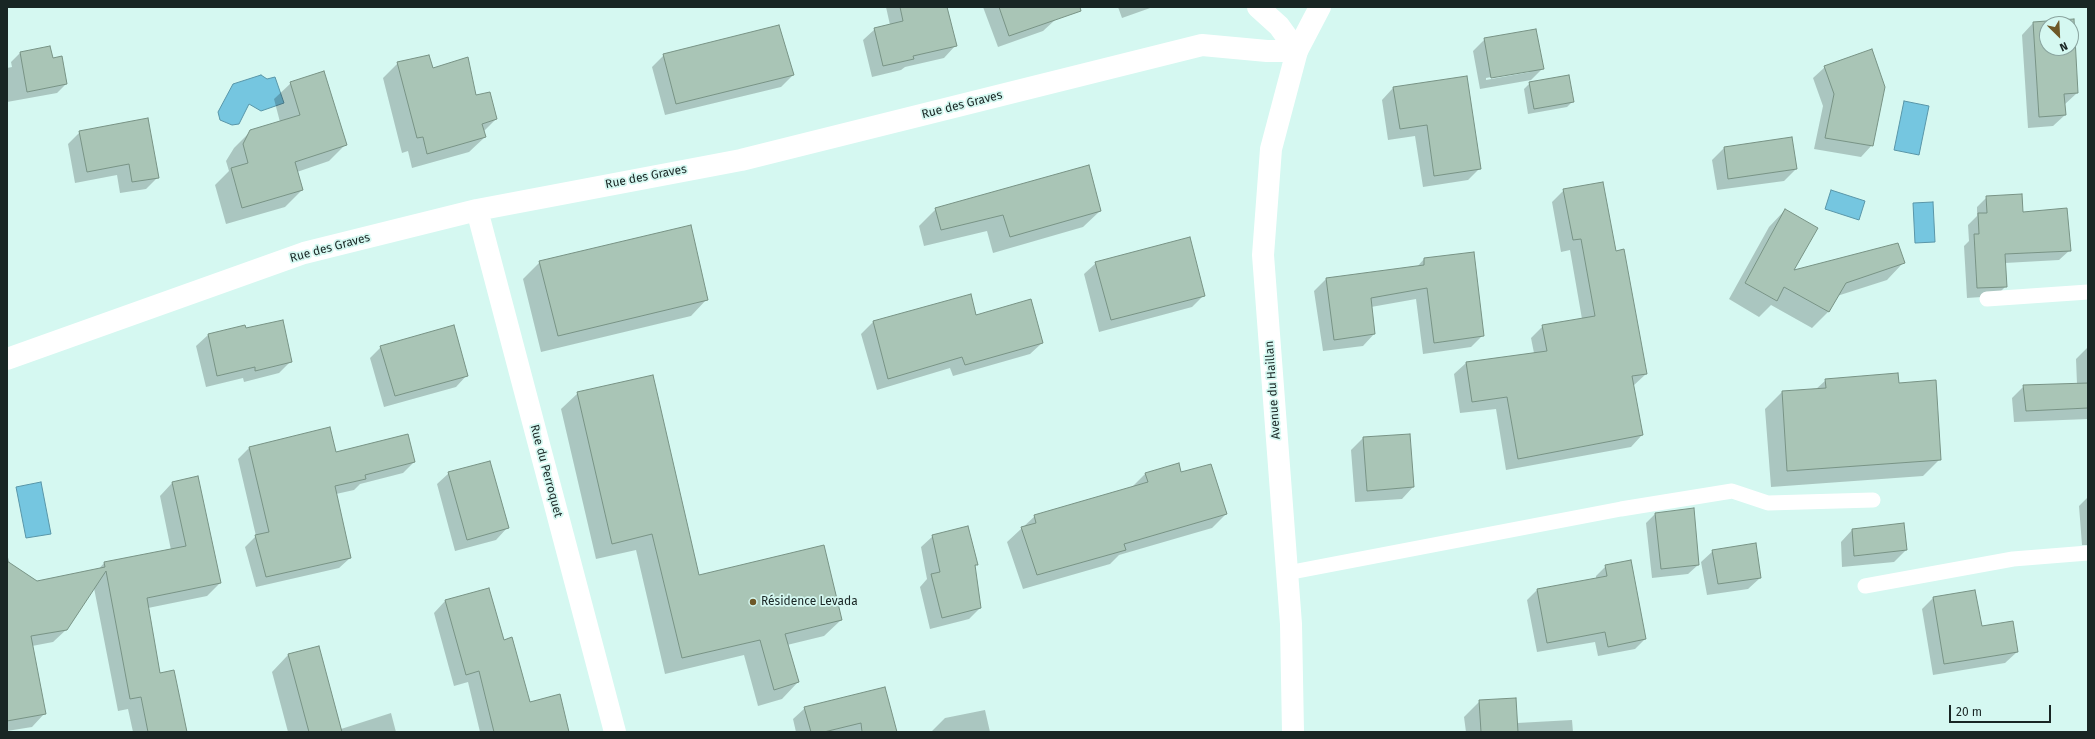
<!DOCTYPE html>
<meta charset="utf-8">
<style>
body{margin:0}
#map{position:relative;width:2095px;height:739px;overflow:hidden;background:#d5f8f1;font-family:"Fira Sans",sans-serif}
canvas{display:block}
.frame{position:absolute;inset:0;border:8px solid #192624;pointer-events:none}
.north{position:absolute;left:2039px;top:16px;width:40px;height:40px;box-sizing:border-box;background:#d5f8f1;border:1px solid #8aa49f;border-radius:50%;rotate:156deg;font-size:11px;font-weight:700;line-height:16px;text-align:center;color:#192624}
.north::after{content:'';display:block;margin:auto;width:14px;height:18px;background:#6e5827;clip-path:polygon(50% 0,100% 100%,50% 72%,0 100%)}
.scale{position:absolute;left:1949px;top:705px;width:102px;height:18px;box-sizing:border-box;border:2px solid #192624;border-top:0;padding-left:5px;font-size:12px;line-height:14px;white-space:nowrap;color:#192624;-webkit-text-stroke:3px #d5f8f1;paint-order:stroke}
</style>
<div id="map">
<canvas width="2095" height="739"></canvas>
<div class="frame"></div>
<div class="north">N</div>
<div class="scale">20 m</div>
</div>
<script>
const ctx = document.querySelector('canvas').getContext('2d');
ctx.lineJoin = 'round';
function paint(path, color) { ctx.fillStyle = color; ctx.fill(path, 'evenodd'); }
const poly = rows => new Path2D(rows.map(r => 'M' + r).join(''));
function stroke(path, color, width, dash) { ctx.strokeStyle = color; ctx.lineWidth = width; ctx.lineCap = dash ? 'butt' : 'round'; ctx.setLineDash(dash || []); ctx.stroke(path); }
function label(font, color, halo, rows, align = 'center') {
  ctx.font = font + ' "Fira Sans",sans-serif'; ctx.lineWidth = 3.5; ctx.setLineDash([]); ctx.textBaseline = 'middle'; ctx.strokeStyle = halo; ctx.fillStyle = color; for (const [text, x, y, turn = 0] of rows) {
    ctx.save(); ctx.translate(x, y); ctx.rotate((+turn || 0) * Math.PI / 180); ctx.textAlign = isNaN(turn) ? turn : align; if (halo) ctx.strokeText(text, 0, 0); ctx.fillText(text, 0, 0); ctx.restore();
  }
}
const water = poly([
 [261,75,267,79,275,77,284,103,261,111,249,104,239,124,232,125,220,120,218,112,233,84,261,75],
 [1904,101,1929,106,1919,155,1894,150,1904,101],
 [1831,190,1865,201,1859,220,1825,209,1831,190],
 [1933,202,1935,242,1915,243,1913,203,1933,202],
 [41,482,51,534,26,538,16,487,41,482]
]);
const shadow = poly([
 [886,7,946,7,955,46,944,58,905,67,901,70,872,77,863,40,875,29,890,25],
 [983,7,1050,7,1055,20,1043,31,998,47],
 [1118,7,1153,7,1122,18],
 [2073,20,2077,93,2064,105,2065,115,2053,126,2028,128,2022,35,2033,23],
 [2047,24,2071,24,2071,48,2047,48],
 [1485,39,1542,69,1531,80,1480,89,1473,51],
 [1530,70,1530,72,1486,80,1486,78],
 [20,53,52,59,66,84,57,93,7,102,7,68,12,67,11,62],
 [664,55,793,75,781,87,665,115,652,67],
 [398,63,432,69,475,96,496,119,483,132,485,137,469,152,412,168,408,151,402,153,383,78],
 [1825,67,1872,145,1861,157,1814,149,1823,106,1813,78],
 [291,83,345,145,329,161,297,172,302,190,285,207,226,224,215,185,229,171,226,161,234,148,251,131,280,122,274,99],
 [1530,83,1573,101,1567,107,1528,114,1524,89],
 [1393,88,1480,168,1468,180,1423,187,1415,136,1388,140,1382,100],
 [80,132,158,177,146,189,120,193,117,175,75,183,68,144],
 [1791,138,1796,169,1784,181,1717,190,1712,160,1724,148],
 [1564,190,1615,252,1646,374,1633,386,1642,435,1631,447,1506,470,1496,409,1460,413,1454,374,1466,363,1534,353,1531,338,1543,326,1582,319,1570,250,1561,252,1552,202],
 [1987,197,2022,213,2070,250,2059,260,2005,263,2006,286,1996,296,1967,298,1964,246,1969,241,1968,225,1977,216,1977,207],
 [936,209,1100,211,1083,227,993,253,987,231,924,246,919,226],
 [1785,210,1792,272,1903,263,1887,280,1837,296,1829,311,1812,328,1771,305,1759,317,1729,299,1769,227],
 [1424,259,1483,335,1471,347,1423,354,1416,299,1371,307,1374,334,1363,346,1323,351,1314,291,1326,279,1417,267],
 [540,262,707,299,691,316,541,352,523,279],
 [1096,263,1204,295,1192,307,1099,332,1084,274],
 [970,295,975,316,1042,343,1030,354,953,376,950,368,877,390,861,334,873,322],
 [244,326,245,329,291,361,279,373,244,382,243,378,206,387,196,346,208,335],
 [381,347,467,375,456,387,384,407,370,358],
 [2088,347,2088,419,2014,422,2012,398,2024,386,2077,384,2076,359],
 [1826,380,1940,459,1923,476,1771,487,1765,409,1782,392,1815,390],
 [578,393,698,576,841,620,824,636,787,645,798,682,782,699,758,706,744,655,665,674,636,550,596,559,561,409],
 [329,428,335,453,414,462,403,473,360,484,354,490,336,494,350,558,339,568,256,587,245,547,256,536,238,459,249,448],
 [1409,435,1413,487,1402,499,1355,502,1351,450,1363,438],
 [449,473,507,528,496,540,455,551,437,484],
 [1181,473,1226,514,1212,528,1119,555,1110,564,1023,589,1007,542,1035,516,1131,488,1145,474],
 [172,483,220,583,207,596,148,608,160,675,186,732,133,732,128,709,118,711,94,588,67,629,53,642,32,646,44,714,32,727,7,731,7,554,10,564,37,582,98,570,104,563,171,550,160,496],
 [2088,497,2088,545,2082,545,2079,506],
 [1655,514,1698,565,1688,574,1652,578,1646,523],
 [1852,530,1906,550,1894,562,1842,567,1841,542],
 [933,536,977,564,974,567,980,608,969,619,930,629,920,587,927,579,921,547],
 [1713,551,1760,578,1748,589,1707,595,1701,562],
 [1606,566,1645,639,1635,649,1598,656,1595,642,1537,652,1527,600,1537,590,1596,579,1596,576],
 [1933,598,1981,627,2017,652,2005,663,1933,675,1922,609],
 [445,601,503,641,529,703,568,732,480,732,468,682,454,686,434,613],
 [318,647,341,729,391,713,396,732,288,732,272,672,288,655],
 [1480,701,1517,723,1572,720,1573,732,1466,732,1464,717],
 [805,708,880,726,856,732,796,732,793,719],
 [985,710,990,732,931,732,945,718]
]);
const building = poly([
 [900,7,947,7,957,46,913,56,914,59,883,66,874,28,903,21,900,7],
 [999,7,1080,7,1081,11,1009,36,999,7],
 [2074,19,2078,93,2064,94,2066,115,2039,117,2033,22,2074,19],
 [2047,24,2071,24,2071,48,2047,48,2047,24],
 [779,25,794,75,676,104,663,54,779,25],
 [1536,29,1544,69,1491,78,1484,38,1536,29],
 [50,46,53,58,62,56,67,84,27,92,20,52,50,46],
 [1872,49,1885,87,1873,146,1825,138,1834,94,1824,66,1872,49],
 [429,55,433,68,468,57,476,95,490,92,497,119,482,124,486,137,427,154,423,137,417,138,397,62,429,55],
 [324,71,347,145,295,162,303,190,242,208,231,168,248,163,243,144,250,130,300,115,290,82,324,71],
 [1569,75,1574,102,1534,109,1529,82,1569,75],
 [1467,76,1481,169,1434,176,1427,125,1400,129,1393,87,1467,76],
 [148,118,159,178,132,182,129,164,87,172,79,131,148,118],
 [1792,137,1797,169,1728,179,1724,147,1792,137],
 [1089,165,1101,211,1010,237,1003,215,941,230,935,208,1089,165],
 [1603,182,1616,251,1624,249,1647,374,1632,376,1643,435,1518,459,1507,397,1472,402,1466,362,1547,351,1542,325,1595,316,1581,239,1573,240,1563,189,1603,182],
 [2022,194,2023,212,2067,208,2071,251,2005,254,2007,287,1977,288,1974,234,1979,234,1978,213,1987,213,1986,196,2022,194],
 [1785,209,1818,228,1794,270,1898,243,1905,263,1846,283,1829,312,1784,287,1777,301,1745,283,1785,209],
 [691,225,708,300,558,336,539,261,691,225],
 [1190,237,1205,296,1111,320,1095,262,1190,237],
 [1474,252,1484,336,1434,343,1427,288,1371,298,1375,334,1334,340,1326,278,1424,265,1424,258,1474,252],
 [971,294,976,315,1031,299,1043,343,965,365,962,357,888,379,873,321,971,294],
 [283,320,292,362,255,371,255,367,217,376,208,334,245,325,246,328,283,320],
 [454,325,468,376,395,396,380,346,454,325],
 [1898,373,1899,383,1936,380,1941,460,1787,471,1782,391,1826,388,1825,379,1898,373],
 [653,375,699,575,824,545,842,620,785,634,799,682,774,690,760,640,682,658,652,534,612,544,577,392,653,375],
 [2088,383,2088,408,2026,411,2023,385,2088,383],
 [330,427,336,452,408,434,415,462,365,475,366,479,335,486,351,558,266,577,255,535,269,532,249,447,330,427],
 [1410,434,1414,487,1367,491,1363,437,1410,434],
 [490,461,509,528,467,540,448,472,490,461],
 [1179,463,1181,472,1211,464,1227,514,1124,544,1126,550,1037,575,1021,527,1036,523,1034,515,1148,482,1145,473,1179,463],
 [198,476,221,583,147,598,160,673,174,670,187,732,148,732,141,697,130,699,106,571,67,630,31,636,46,714,7,721,7,561,37,581,105,567,104,562,186,546,172,482,198,476],
 [1694,508,1699,565,1661,569,1655,513,1694,508],
 [1904,523,1907,550,1854,556,1852,529,1904,523],
 [968,526,978,565,975,565,981,608,942,618,931,574,940,572,932,535,968,526],
 [1756,543,1761,578,1718,584,1712,550,1756,543],
 [1631,560,1646,639,1608,647,1605,632,1547,643,1537,589,1607,576,1605,565,1631,560],
 [489,588,504,640,512,637,530,702,560,694,569,732,494,732,479,671,466,675,445,600,489,588],
 [1975,590,1982,626,2013,621,2018,652,1944,664,1933,597,1975,590],
 [319,646,342,732,309,732,288,654,319,646],
 [885,687,897,732,862,732,861,723,824,732,811,732,804,707,885,687],
 [1516,698,1518,732,1481,732,1479,700,1516,698]
]);
const lane = poly([
 [1987,299,2088,292],
 [1287,573,1621,509,1732,491,1768,503,1873,500],
 [1865,586,2013,559,2088,553]
]);
const street = poly([
 [1258,7,1279,26,1297,51],
 [477,210,615,732],
 [7,359,304,253,477,210,741,160,1202,45,1267,51,1297,51]
]);
const secondary = poly([
 [1293,732,1291,624,1263,255,1271,149,1297,51,1320,7]
]);
const markers = [
 [753,602,4,"#6e5827"]
];
const streetNames = [
 ["Rue des Graves",962,105,-14],
 ["Rue des Graves",646,177,-11],
 ["Rue des Graves",330,248,-15],
 ["Avenue du Haillan",1273,390,-94],
 ["Rue du Perroquet",546,471,75]
];
const poiNames = [
 ["Résidence Levada",761,602]
];
paint(water, '#75c6e0');
stroke(water, '#5996a8', 1);
paint(shadow, '#0003');
paint(building, '#a9c5b6');
stroke(building, '#789385', 1);
stroke(lane, '#fff', 15);
stroke(street, '#fff', 22);
stroke(secondary, '#fff', 22);
for (const [x, y, r, color] of markers) { const dot = new Path2D(); dot.arc(x, y, r, 0, 2 * Math.PI); ctx.fillStyle = color; ctx.fill(dot); stroke(dot, '#d5f8f1', 1.5); }
label('12px', '#192624', '#d5f8f1', streetNames);
label('12px', '#192624', '#d5f8f1', poiNames, 'left');
</script>
